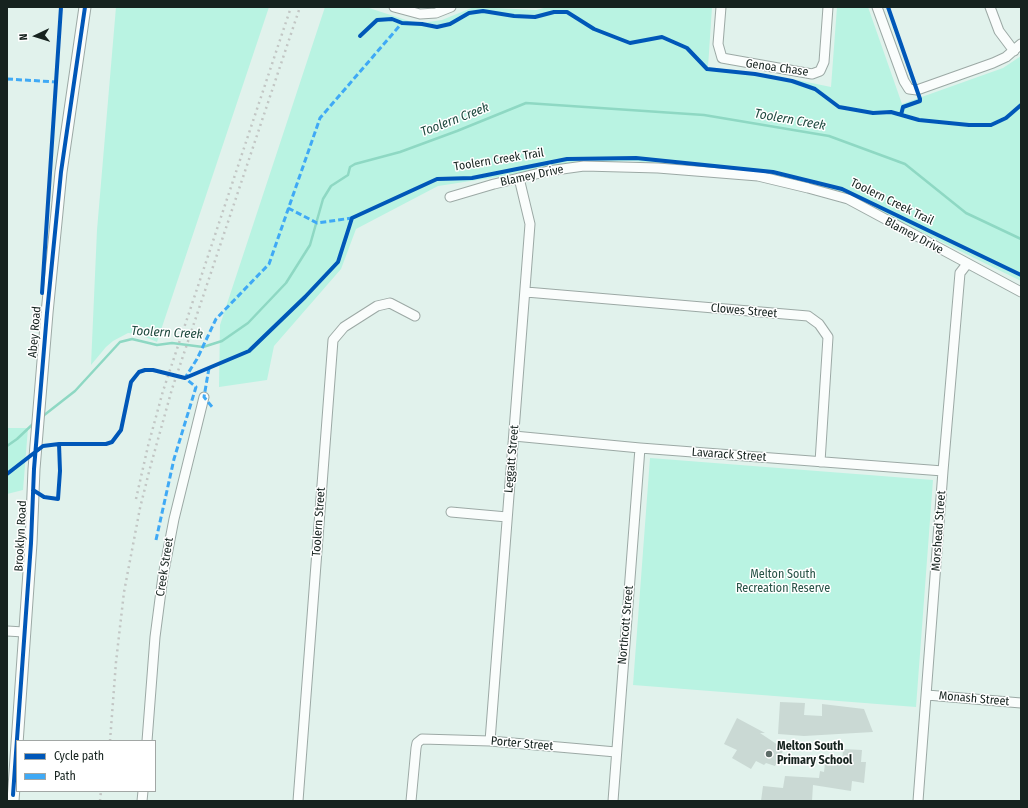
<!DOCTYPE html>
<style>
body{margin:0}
#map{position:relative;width:1028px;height:808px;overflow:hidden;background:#e1f2ec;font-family:"Fira Sans Condensed",sans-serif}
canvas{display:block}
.frame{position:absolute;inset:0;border:8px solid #16231f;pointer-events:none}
.legend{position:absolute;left:16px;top:740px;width:140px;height:52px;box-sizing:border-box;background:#fff;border:1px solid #a2a7a5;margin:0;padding:5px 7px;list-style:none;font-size:12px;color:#16231f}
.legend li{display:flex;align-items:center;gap:8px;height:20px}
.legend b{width:20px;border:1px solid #a2a7a5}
.north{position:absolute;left:16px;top:16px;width:40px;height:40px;-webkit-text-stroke:3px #fff;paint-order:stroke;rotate:266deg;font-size:11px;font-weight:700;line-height:16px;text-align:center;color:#16231f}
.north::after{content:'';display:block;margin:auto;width:14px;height:18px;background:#16231f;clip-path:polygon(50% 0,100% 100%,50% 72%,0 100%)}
</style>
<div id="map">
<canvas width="1028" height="808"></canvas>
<div class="frame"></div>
<ul class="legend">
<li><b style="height:5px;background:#0057b8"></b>Cycle path</li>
<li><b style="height:5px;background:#3fa9f5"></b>Path</li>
</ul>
<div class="north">N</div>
</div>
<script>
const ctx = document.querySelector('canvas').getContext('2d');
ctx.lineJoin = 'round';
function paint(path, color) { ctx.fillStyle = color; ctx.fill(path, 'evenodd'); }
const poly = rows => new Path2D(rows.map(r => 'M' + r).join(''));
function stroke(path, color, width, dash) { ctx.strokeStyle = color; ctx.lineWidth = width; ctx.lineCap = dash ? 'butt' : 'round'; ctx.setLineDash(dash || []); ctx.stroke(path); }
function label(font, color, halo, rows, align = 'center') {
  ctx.font = font + ' "Fira Sans Condensed",sans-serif'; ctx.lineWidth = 3; ctx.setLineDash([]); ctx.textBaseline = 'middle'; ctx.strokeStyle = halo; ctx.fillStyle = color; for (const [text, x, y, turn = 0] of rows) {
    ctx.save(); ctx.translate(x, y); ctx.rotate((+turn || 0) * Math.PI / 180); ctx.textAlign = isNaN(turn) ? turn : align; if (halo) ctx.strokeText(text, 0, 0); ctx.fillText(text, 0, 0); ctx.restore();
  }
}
const green = poly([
 [116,7,269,7,157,342,138,334,128,333,113,341,106,347,91,365,97,230],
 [325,7,366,7,409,21,422,23,442,20,474,7,536,10,548,7,712,7,708,67,768,74,831,87,837,7,868,7,902,104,1003,68,1021,56,1021,281,840,192,776,175,731,170,633,161,568,163,497,177,438,186,356,229,341,269,274,346,267,380,219,387,220,325],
 [7,428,28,428,23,490,7,494],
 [650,458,933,480,916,707,633,685]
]);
const stream = poly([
 [43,416,75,391,120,342,132,339,157,345,172,343,203,347,222,341,248,323,286,283,310,245,323,199,331,186,348,175,350,167,355,164,400,152,457,131,526,103,704,115,829,136,905,164,966,213,1021,239],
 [7,446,17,439,34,423]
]);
const building = poly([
 [780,702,805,703,804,715,822,716,822,704,864,709,873,732,804,736,778,734],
 [737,718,765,733,760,733,784,749,775,766,766,763,764,765,756,761,751,769,732,758,737,750,724,744],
 [843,749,862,750,861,762,866,762,864,783,852,781,851,791,813,785,812,801,761,801,763,786,783,788,785,776,819,778,820,771,824,772,825,763,842,764]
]);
const minor = poly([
 [394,7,420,14,436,13,451,7],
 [721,7,718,44,722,58,812,74,820,71,824,62,828,7],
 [877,7,904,81,909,89,917,90,993,63,1006,57,1021,44],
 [990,7,999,31,1014,51],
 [450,197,494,184,548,171,584,166,658,168,758,176,808,188,848,199,1021,292],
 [526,292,808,316,819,324,828,337,820,462],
 [514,436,640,448,943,471],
 [451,512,507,517],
 [7,631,24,632],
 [927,695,1021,703],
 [147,741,155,637,163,576,174,519,204,397],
 [490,741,530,224,519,178],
 [142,801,143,791],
 [298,801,333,340,344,327,377,306,390,303,415,316],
 [411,801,416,748,417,743,422,739,490,741,616,752],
 [613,801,640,448],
 [918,801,943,471,960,273,967,264]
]);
const tertiary = poly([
 [13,801,31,543,34,469,47,313,61,172,85,7]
]);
const rail = poly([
 [136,499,148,446,163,391,291,7],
 [110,741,116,662,124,592,140,508,150,468,172,389,300,7],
 [100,801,101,791]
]);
const quiet = poly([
 [7,79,57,82],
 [288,208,317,223,352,218],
 [209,368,204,397,213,408],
 [156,540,174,459,196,387,185,378,197,359,216,319,269,264,320,118,402,23]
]);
const cycleway = poly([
 [888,7,920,99,920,101,903,107,901,115],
 [360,36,377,20,392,19,402,23,422,24,437,27,450,24,469,13,483,11,514,16,535,17,554,12,567,12,594,29,630,43,662,37,687,48,707,69,755,74,792,81,815,89,839,107,873,113,891,112,919,120,969,125,991,125,1006,118,1021,105],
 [42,293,61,7],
 [7,474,43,446,59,444,106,444,112,442,121,430,131,382,139,372,145,370,153,370,185,378,249,351,305,297,338,262,352,218,437,179,472,178,567,159,636,158,773,172,842,189,1021,275],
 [33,490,44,497,58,499,60,471,59,444],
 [13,795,31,543,34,469,47,313,61,172,85,7]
]);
const markers = [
 [769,754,4,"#5d6b67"]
];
const streetNames = [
 ["Genoa Chase",777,68,8],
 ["Toolern Creek Trail",499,160,-9],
 ["Blamey Drive",532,176,-12],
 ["Toolern Creek Trail",892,202,26],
 ["Blamey Drive",914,236,28],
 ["Clowes Street",744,311,5],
 ["Abey Road",35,332,-85],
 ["Lavarack Street",729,455,4],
 ["Leggatt Street",512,459,-85],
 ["Toolern Street",319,522,-86],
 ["Morshead Street",939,531,-86],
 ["Brooklyn Road",21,536,-87],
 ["Creek Street",165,567,-81],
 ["Northcott Street",626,625,-85],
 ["Monash Street",974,699,5],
 ["Porter Street",522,744,5]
];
const parkNames = [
 ["Melton South",783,575],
 ["Recreation Reserve",783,589]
];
const poiNames = [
 ["Melton South",777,747],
 ["Primary School",777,761]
];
const waterNames = [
 ["Toolern Creek",455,120,-21],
 ["Toolern Creek",790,120,10],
 ["Toolern Creek",167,333,3]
];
paint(green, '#b9f3e2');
stroke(stream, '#8ed8c3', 2.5);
paint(building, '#cad9d4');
stroke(minor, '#9ca9a5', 11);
stroke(tertiary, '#9ca9a5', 13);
stroke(minor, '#fafdfc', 9);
stroke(tertiary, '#fafdfc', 11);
stroke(rail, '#c2c6c4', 2.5, [2, 4]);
stroke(quiet, '#3fa9f5', 3, [6, 3]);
stroke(cycleway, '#0057b8', 4);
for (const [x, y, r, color] of markers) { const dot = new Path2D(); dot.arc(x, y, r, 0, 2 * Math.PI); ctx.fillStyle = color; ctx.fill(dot); stroke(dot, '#fff', 1.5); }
label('12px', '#16231f', '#fff', streetNames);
label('12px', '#285347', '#fff', parkNames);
label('bold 12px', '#16231f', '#fff', poiNames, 'left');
label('italic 13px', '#204b40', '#fff', waterNames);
</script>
